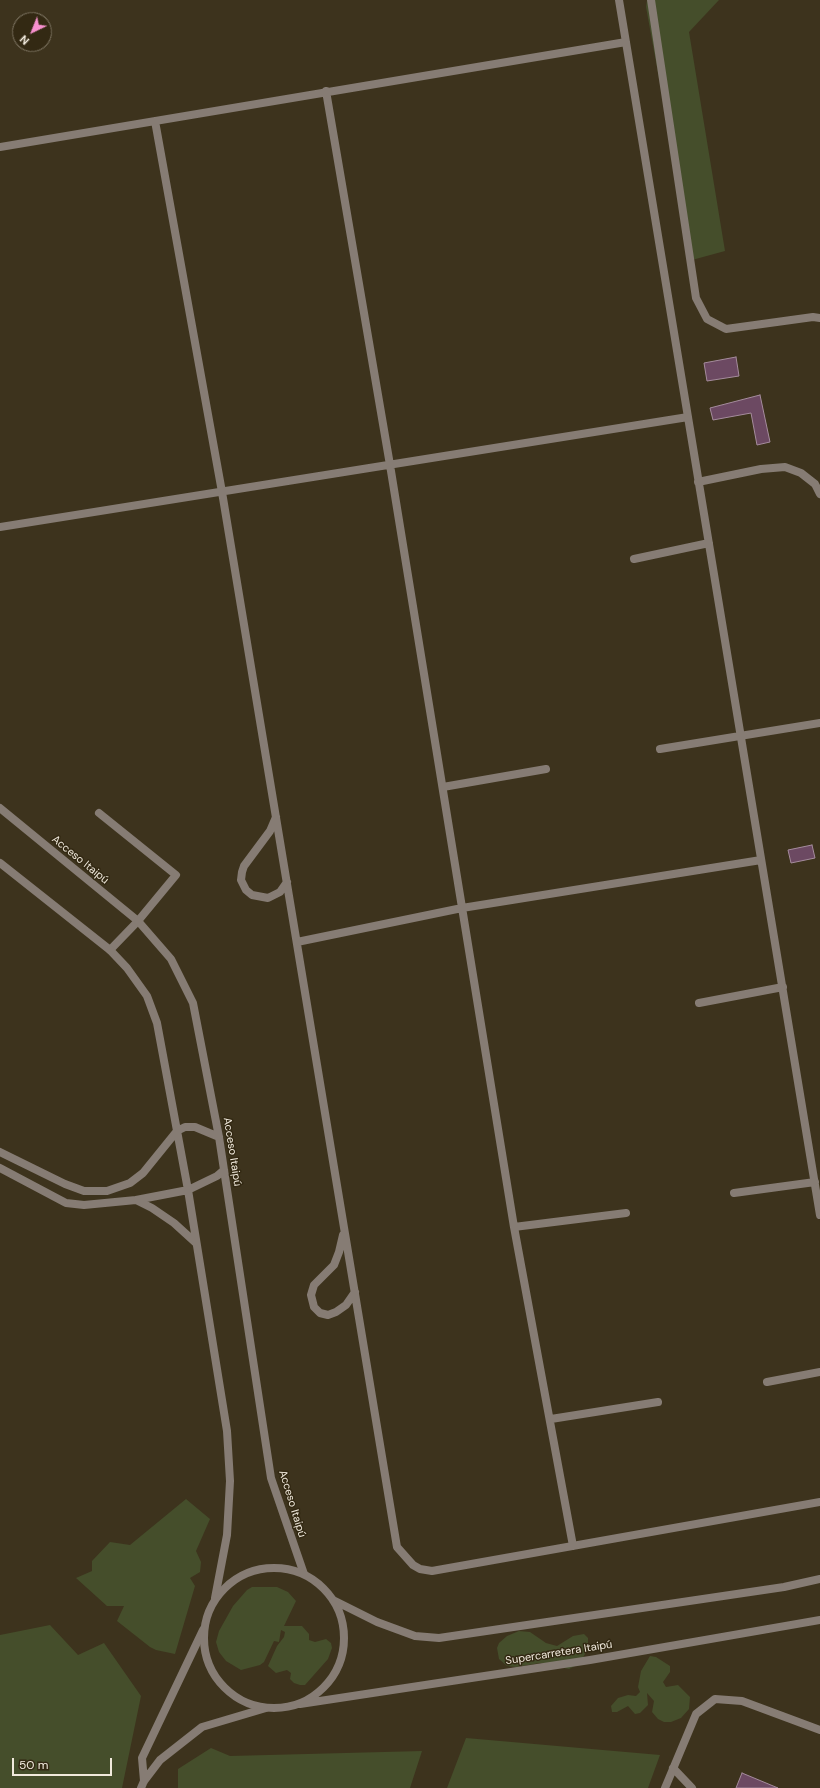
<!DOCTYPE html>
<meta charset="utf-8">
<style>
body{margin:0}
#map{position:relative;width:820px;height:1788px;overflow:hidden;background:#3d331d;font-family:"DM Sans",sans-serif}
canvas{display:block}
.north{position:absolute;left:12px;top:12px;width:40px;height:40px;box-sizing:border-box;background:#332913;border:1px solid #7f7664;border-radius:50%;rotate:223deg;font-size:11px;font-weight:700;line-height:16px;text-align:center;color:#f1eadd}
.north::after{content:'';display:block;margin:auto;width:14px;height:18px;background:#f790ce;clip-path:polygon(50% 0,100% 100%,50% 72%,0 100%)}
.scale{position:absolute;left:12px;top:1758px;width:100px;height:18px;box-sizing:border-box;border:2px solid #f1eadd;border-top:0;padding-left:5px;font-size:12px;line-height:14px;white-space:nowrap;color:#f1eadd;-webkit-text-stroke:3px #332913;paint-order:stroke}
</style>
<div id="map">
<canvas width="820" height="1788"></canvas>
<div class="north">N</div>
<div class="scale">50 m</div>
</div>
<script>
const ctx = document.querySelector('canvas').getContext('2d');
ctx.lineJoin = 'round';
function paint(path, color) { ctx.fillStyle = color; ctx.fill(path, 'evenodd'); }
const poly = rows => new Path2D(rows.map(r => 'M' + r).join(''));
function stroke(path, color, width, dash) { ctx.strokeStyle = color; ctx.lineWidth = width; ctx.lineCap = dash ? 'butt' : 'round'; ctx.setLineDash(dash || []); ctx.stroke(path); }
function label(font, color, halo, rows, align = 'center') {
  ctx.font = font + ' "DM Sans",sans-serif'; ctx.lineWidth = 3; ctx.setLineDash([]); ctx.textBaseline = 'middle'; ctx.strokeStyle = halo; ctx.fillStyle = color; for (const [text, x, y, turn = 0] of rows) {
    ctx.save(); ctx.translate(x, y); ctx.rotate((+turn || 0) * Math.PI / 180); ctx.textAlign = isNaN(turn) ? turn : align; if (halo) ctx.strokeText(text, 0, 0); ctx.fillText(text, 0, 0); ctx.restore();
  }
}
const green = poly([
 [647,0,719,0,689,32,725,251,692,260,646,7],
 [186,1499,210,1519,196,1551,201,1562,200,1572,190,1578,195,1586,175,1654,156,1650,150,1647,117,1621,124,1606,107,1606,76,1578,92,1571,92,1561,110,1542,130,1545],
 [252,1587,277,1587,288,1592,296,1601,284,1626,302,1626,309,1634,309,1640,315,1642,326,1639,331,1643,332,1648,328,1659,305,1685,300,1685,294,1683,290,1679,291,1673,287,1670,276,1673,268,1666,277,1646,284,1637,285,1632,281,1630,279,1642,274,1641,264,1662,260,1665,241,1670,226,1661,219,1652,216,1642,219,1631,233,1606,247,1590],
 [50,1625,78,1655,104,1643,141,1696,122,1788,0,1788,0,1635],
 [519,1631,530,1632,546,1643,557,1646,573,1636,584,1634,588,1638,588,1649,579,1664,569,1669,540,1663,516,1667,507,1666,499,1659,497,1648,499,1643,507,1636],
 [650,1656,656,1657,670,1666,670,1672,663,1682,666,1687,678,1685,690,1697,689,1709,681,1718,671,1722,664,1722,658,1719,652,1712,654,1701,647,1693,648,1705,640,1713,635,1714,628,1706,617,1712,612,1712,611,1706,618,1698,628,1695,636,1696,640,1692,638,1687,641,1671],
 [466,1738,660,1755,648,1788,447,1788],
 [211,1748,230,1756,422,1751,410,1788,178,1788,178,1769]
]);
const building = poly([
 [736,357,739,376,707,381,704,363,736,357],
 [760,395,770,442,757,445,751,413,713,420,710,408,760,395],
 [812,845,815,858,791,863,788,850,812,845],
 [742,1773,778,1788,736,1788,742,1773]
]);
const service = poly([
 [619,0,820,1215],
 [651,0,696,298,707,319,726,329,813,317,820,318],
 [326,91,390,465,514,1227,573,1546],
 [155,121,222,492,397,1547,413,1565,420,1569,432,1571,820,1502],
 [0,147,626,42],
 [698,482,761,469,785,467,801,473,815,484,820,494],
 [0,527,688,417],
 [634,559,709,543],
 [660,749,820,723],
 [443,787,546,769],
 [99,813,176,875,138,921,110,950],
 [276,817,270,831,244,866,242,872,241,880,246,890,252,895,268,898,280,892,287,882],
 [297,942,462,908,761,860],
 [699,1003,783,987],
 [734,1193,815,1182],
 [514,1227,626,1213],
 [343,1235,339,1252,334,1265,314,1285,311,1295,314,1307,320,1313,328,1315,336,1312,346,1305,355,1292],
 [767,1382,820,1372],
 [551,1419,658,1402],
 [673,1768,692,1788],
 [144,1781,142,1758,203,1630],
 [141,1788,144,1781,160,1760,202,1727,266,1708],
 [665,1788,696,1714,715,1699,742,1701,820,1730]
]);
const minor = poly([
 [0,808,138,921,171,959,193,1003,219,1137,271,1478,304,1574],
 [0,863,110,950,127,968,147,996,157,1023,188,1190,227,1431,230,1481,227,1535,215,1598],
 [0,1152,65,1184,84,1191,107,1191,130,1183,143,1173,177,1131,185,1127,195,1127,219,1137],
 [0,1168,66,1203,84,1205,136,1200,152,1208,174,1223,196,1243],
 [136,1200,188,1190,217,1176,224,1170]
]);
const tertiary = poly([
 '204 1638a70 70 0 1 1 140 0a70 70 0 1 1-140 0Z',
 [333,1600,377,1622,415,1636,439,1638,784,1587,820,1579],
 [300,1704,590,1660,820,1620]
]);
const streetNames = [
 ["Acceso Itaipú",80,860,39],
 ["Acceso Itaipú",232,1152,81],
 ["Acceso Itaipú",292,1504,73],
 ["Supercarretera Itaipú",559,1653,-9]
];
paint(green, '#454e2b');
paint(building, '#6c4962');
stroke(building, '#a58c9d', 1);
stroke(service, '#867c74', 8);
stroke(minor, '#867c74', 8);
stroke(tertiary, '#867c74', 8);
label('11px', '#f1eadd', '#332913', streetNames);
</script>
